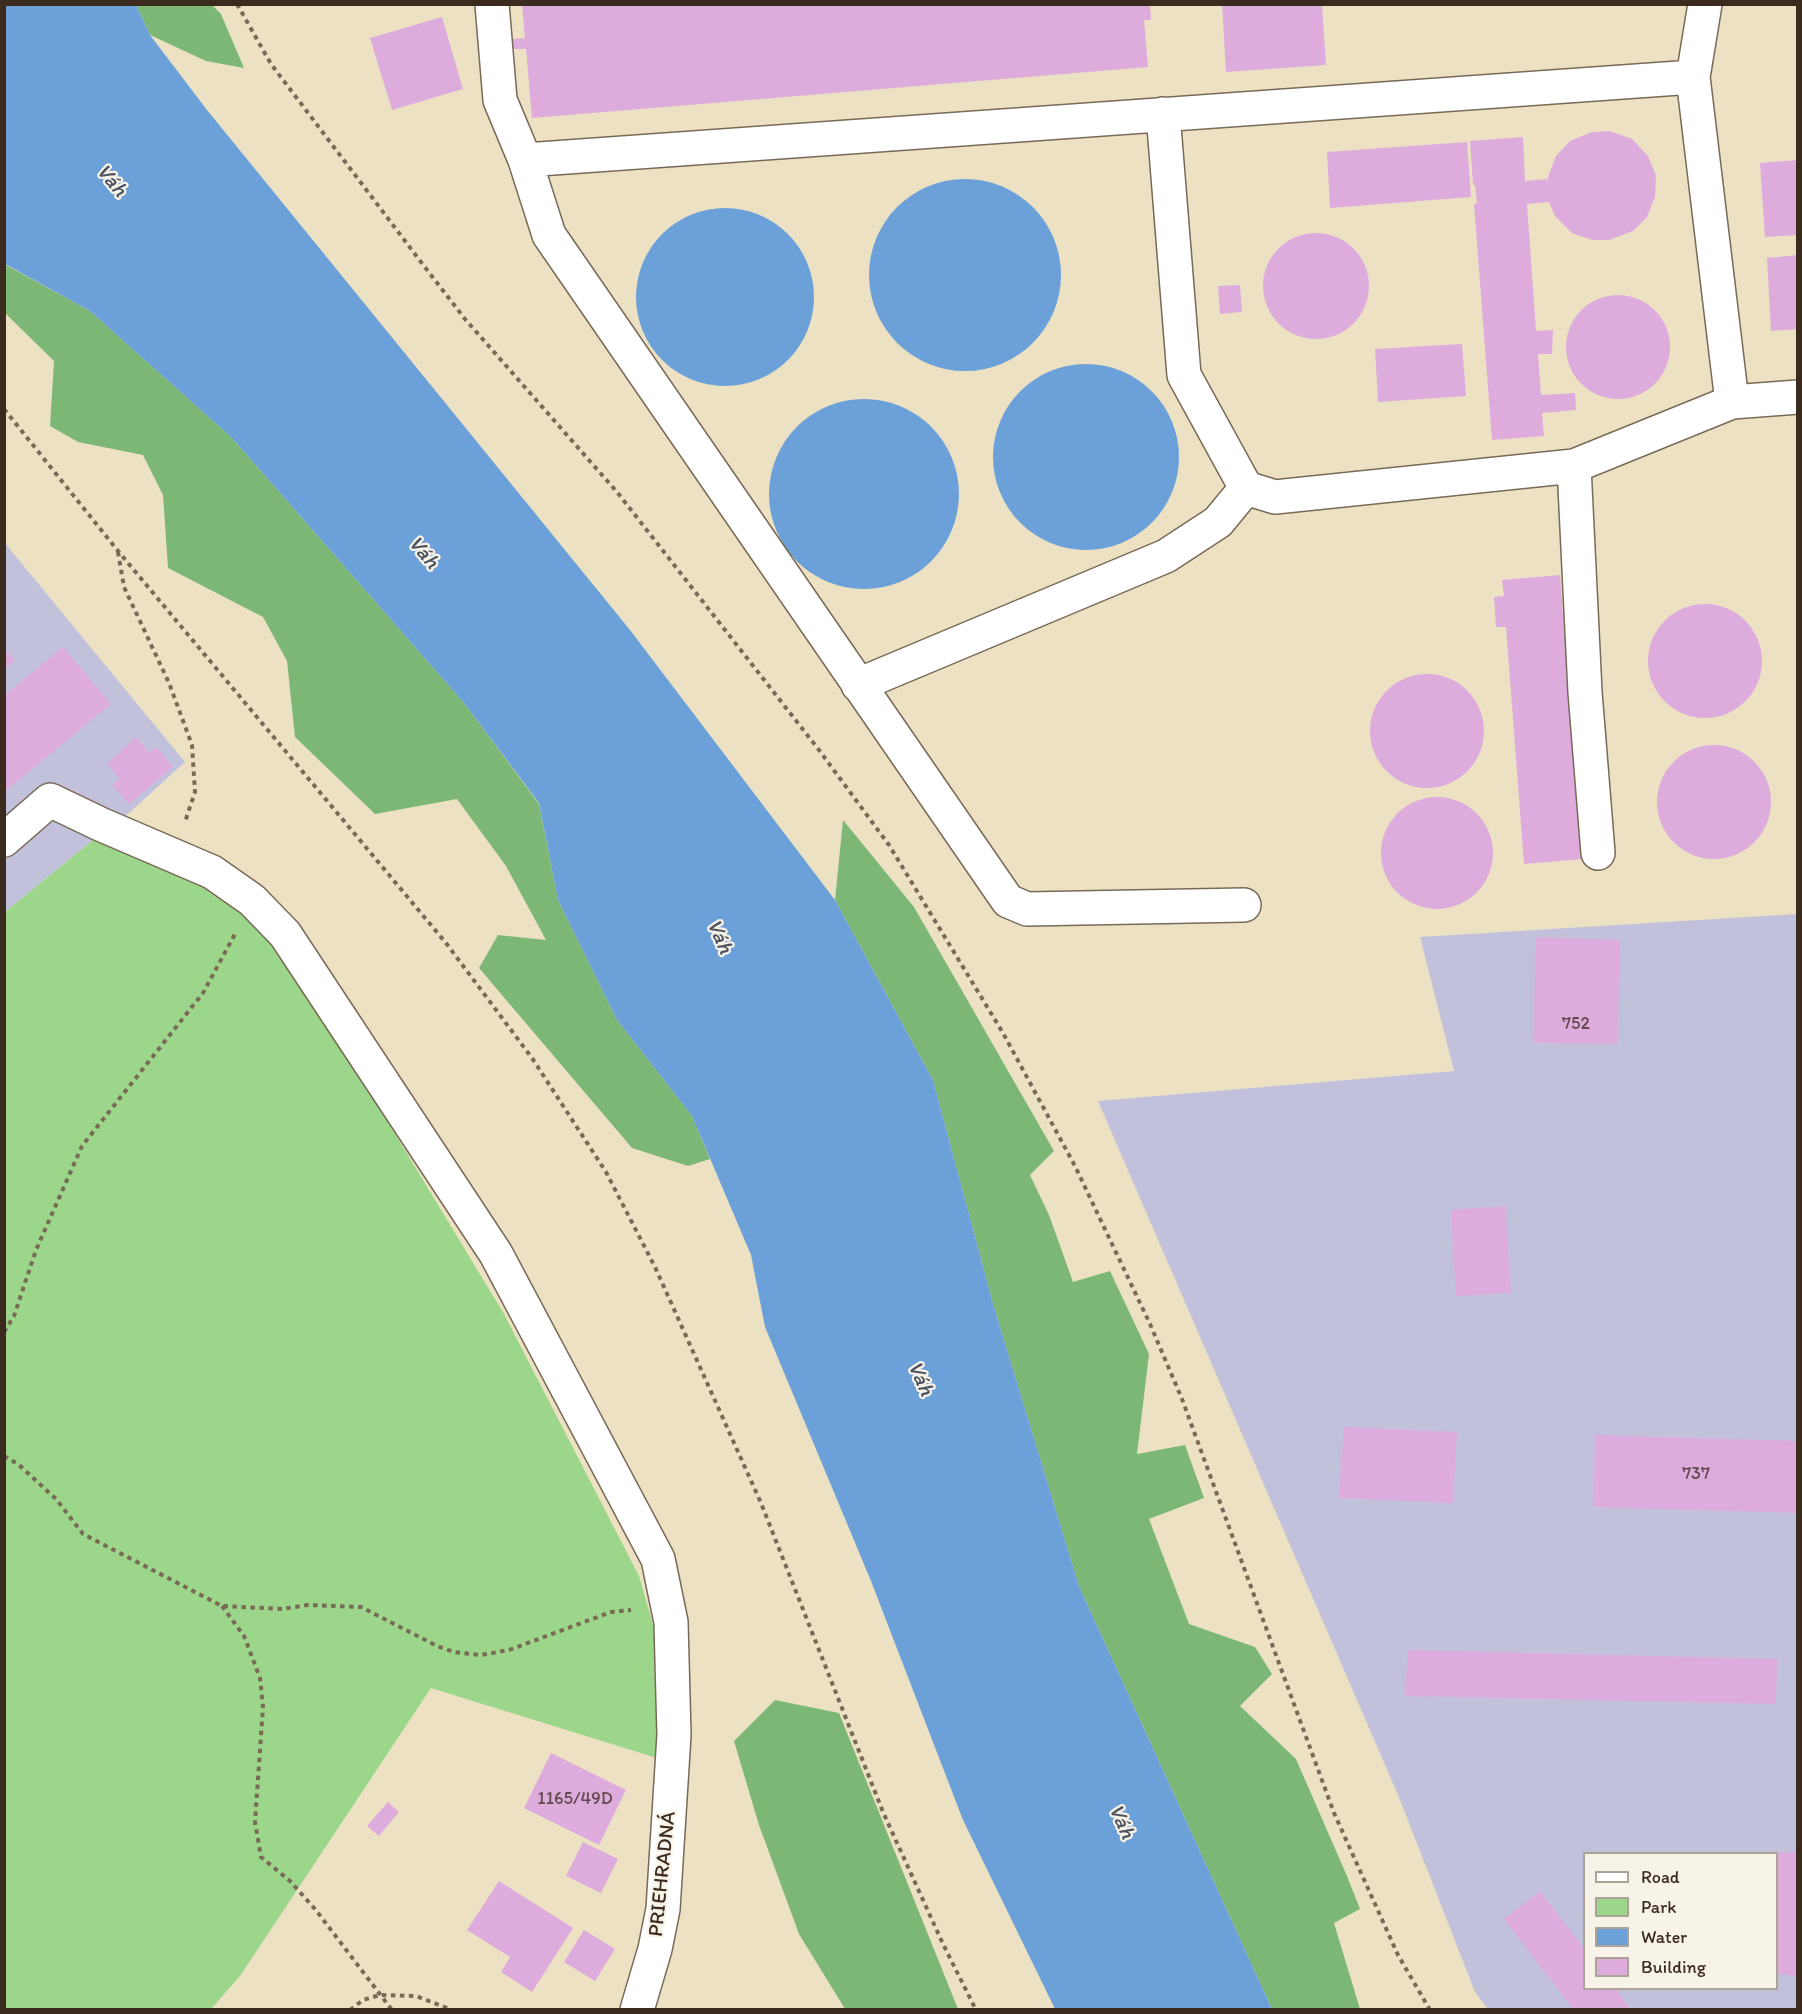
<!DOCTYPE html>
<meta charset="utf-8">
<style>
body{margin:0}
#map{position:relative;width:1802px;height:2014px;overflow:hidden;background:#ece2c3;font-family:Itim,sans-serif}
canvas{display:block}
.frame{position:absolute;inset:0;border:6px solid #3b2a1e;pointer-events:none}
.legend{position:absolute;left:1583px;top:1852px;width:195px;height:138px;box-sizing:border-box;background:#f7f3e8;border:2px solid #aca397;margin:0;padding:8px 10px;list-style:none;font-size:18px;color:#3b2a1e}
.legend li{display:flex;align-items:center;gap:12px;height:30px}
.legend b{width:30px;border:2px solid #aca397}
</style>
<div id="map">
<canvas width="1802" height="2014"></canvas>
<div class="frame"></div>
<ul class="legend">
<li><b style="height:8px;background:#fff"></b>Road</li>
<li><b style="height:16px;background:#9cd68a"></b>Park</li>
<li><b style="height:16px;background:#6ca0d8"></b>Water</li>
<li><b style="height:16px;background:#ddacdd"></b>Building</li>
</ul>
</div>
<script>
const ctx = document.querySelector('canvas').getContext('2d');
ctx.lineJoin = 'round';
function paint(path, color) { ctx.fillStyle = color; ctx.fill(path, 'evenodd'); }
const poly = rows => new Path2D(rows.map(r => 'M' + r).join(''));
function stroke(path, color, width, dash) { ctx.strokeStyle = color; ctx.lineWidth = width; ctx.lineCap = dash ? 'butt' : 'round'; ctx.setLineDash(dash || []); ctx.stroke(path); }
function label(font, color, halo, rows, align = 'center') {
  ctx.font = font + ' Itim,sans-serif'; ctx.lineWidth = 4.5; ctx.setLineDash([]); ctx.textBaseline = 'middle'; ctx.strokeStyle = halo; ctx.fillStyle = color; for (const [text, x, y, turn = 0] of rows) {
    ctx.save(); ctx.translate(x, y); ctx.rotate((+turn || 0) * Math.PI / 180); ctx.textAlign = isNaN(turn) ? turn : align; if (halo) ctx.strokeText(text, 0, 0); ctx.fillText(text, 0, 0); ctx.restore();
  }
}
const industrial = poly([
 [4,542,185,762,119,822,100,811,93,840,5,912],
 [1797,914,1797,2009,1488,2009,1475,1992,1398,1795,1098,1101,1454,1071,1420,937],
 [1584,1854,1776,1854,1776,1988,1584,1988]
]);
const green = poly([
 [93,840,206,883,282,947,504,1314,639,1576,660,1649,660,1759,431,1688,240,1976,211,2009,5,2010,5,912]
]);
const forest = poly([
 [136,5,212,5,221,14,244,68,206,61,150,35],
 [4,264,90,311,232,438,464,703,539,804,558,900,617,1020,692,1116,710,1159,688,1166,632,1148,479,968,498,935,546,940,506,866,457,799,375,814,295,737,287,661,263,617,168,568,163,495,143,455,78,442,50,426,54,361,5,313],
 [843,820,914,907,1054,1151,1030,1175,1049,1215,1073,1282,1110,1271,1149,1354,1137,1454,1185,1445,1204,1498,1149,1519,1189,1624,1255,1647,1272,1674,1240,1706,1296,1759,1347,1876,1360,1909,1334,1923,1360,2009,1272,2009,1079,1586,994,1307,933,1080,835,900],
 [775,1700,839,1713,958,2009,845,2009,799,1934,759,1825,734,1741]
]);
const water = poly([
 [4,5,136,5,150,35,207,110,630,630,835,900,933,1080,994,1307,1079,1586,1272,2009,1055,2009,963,1820,871,1581,765,1327,751,1255,692,1116,617,1020,558,900,539,803,464,703,232,438,90,311,5,264],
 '869 275a96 96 0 1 1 192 0a96 96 0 1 1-192 0Z',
 '636 297a89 89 0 1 1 178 0a89 89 0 1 1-178 0Z',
 '993 457a93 93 0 1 1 186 0a93 93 0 1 1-186 0Z',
 '769 494a95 95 0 1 1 190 0a95 95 0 1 1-190 0Z'
]);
const building = poly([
 [522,4,1150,4,1151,20,1144,20,1148,67,532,118,526,49,513,49,512,39,525,38],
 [1222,4,1322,4,1326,65,1226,72],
 [442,17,463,89,392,110,370,38],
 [1610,131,1632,139,1648,156,1656,176,1655,197,1647,217,1633,231,1609,240,1592,240,1572,233,1555,216,1549,202,1527,204,1536,331,1553,330,1552,354,1538,354,1541,395,1575,393,1576,410,1542,413,1544,436,1492,440,1474,204,1477,203,1475,185,1473,185,1470,141,1523,137,1525,181,1547,179,1548,186,1548,177,1556,156,1570,141,1592,132],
 [1467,142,1471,197,1330,208,1327,152],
 [1798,160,1798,235,1765,237,1760,163],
 '1263 286a53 53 0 1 1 106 0a53 53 0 1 1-106 0Z',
 [1798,255,1798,329,1771,331,1767,258],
 [1240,285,1242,312,1220,314,1218,286],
 '1566 347a52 52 0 1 1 104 0a52 52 0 1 1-104 0Z',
 [1462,344,1466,396,1378,402,1375,349],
 [1560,575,1582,859,1524,864,1506,627,1496,627,1494,597,1504,596,1502,580],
 '1648 661a57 57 0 1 1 114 0a57 57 0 1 1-114 0Z',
 [63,647,111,704,4,792,4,696],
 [4,648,15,661,6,667,4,666],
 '1370 731a57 57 0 1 1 114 0a57 57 0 1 1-114 0Z',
 [136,737,150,753,156,747,173,767,129,804,112,785,120,779,107,764],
 '1657 802a57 57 0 1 1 114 0a57 57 0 1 1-114 0Z',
 '1381 853a56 56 0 1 1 112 0a56 56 0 1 1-112 0Z',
 [1535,937,1620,940,1617,1044,1534,1043],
 [1505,1206,1511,1293,1456,1296,1451,1210],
 [1344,1427,1457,1432,1453,1503,1339,1498],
 [1595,1435,1798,1441,1798,1513,1593,1507],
 [1408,1650,1777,1659,1776,1704,1405,1696],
 [551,1753,626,1790,599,1845,524,1808],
 [388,1802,399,1812,379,1836,367,1826],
 [583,1842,618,1859,601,1893,566,1876],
 [1776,1852,1798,1853,1798,1976,1776,1974],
 [499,1881,573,1928,532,1992,501,1972,510,1957,467,1930],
 [1540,1891,1584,1949,1584,1988,1615,1988,1631,2010,1574,2010,1504,1919],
 [584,1930,615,1949,595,1981,564,1962]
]);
const path = poly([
 [237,4,271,64,424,266,465,319,617,492,819,750,889,845,1003,1033,1075,1166,1150,1324,1182,1399,1334,1813,1398,1955,1430,2010],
 [4,409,118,551,446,943,532,1058,606,1172,655,1267,761,1503,883,1812,943,1944,976,2010],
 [118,552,124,587,169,683,192,745,195,792,185,822],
 [4,1332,14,1316,36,1250,82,1146,203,993,235,934],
 [4,1456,18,1464,56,1499,83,1534,222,1606,282,1609,308,1605,361,1607,437,1646,454,1652,481,1655,509,1650,611,1612,631,1610],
 [222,1606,244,1636,260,1678,263,1707,255,1822,261,1857,290,1881,315,1909,392,2010],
 [350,2010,363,2000,380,1995,416,1996,452,2010]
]);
const minor = poly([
 [492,4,500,100,525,160,549,235,1008,901,1027,909,1244,905],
 [1705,4,1693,77,1732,402,1798,397],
 [1163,114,1184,375,1246,488,1275,497,1574,466,1732,402],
 [525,160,1693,77],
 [1574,466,1585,692,1598,853],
 [858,685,1166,556,1218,522,1246,488],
 [4,840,50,800,100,824,212,872,252,900,285,934,496,1254,658,1559,665,1593,671,1622,674,1735,663,1909,655,1949,637,2010]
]);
const numberNames = [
 ["752",1576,1024],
 ["737",1696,1474],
 ["1165/49D",575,1799]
];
const streetNames = [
 ["PRIEHRADNÁ",663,1874,-84]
];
const waterNames = [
 ["Váh",111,181,50],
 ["Váh",423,553,50],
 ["Váh",719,937,66],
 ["Váh",920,1379,66],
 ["Váh",1121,1822,66]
];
paint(industrial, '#c2c1dc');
paint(green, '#9cd68a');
paint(forest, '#7db776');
paint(water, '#6ca0d8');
paint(building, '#ddacdd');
stroke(minor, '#796a58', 36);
stroke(path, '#796a58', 4, [4.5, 4.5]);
stroke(minor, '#fff', 33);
label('18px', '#644a4e', null, numberNames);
label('21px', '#3b2a1e', '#f7f3e8', streetNames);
label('italic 22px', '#4c535f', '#f7f3e8', waterNames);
</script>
